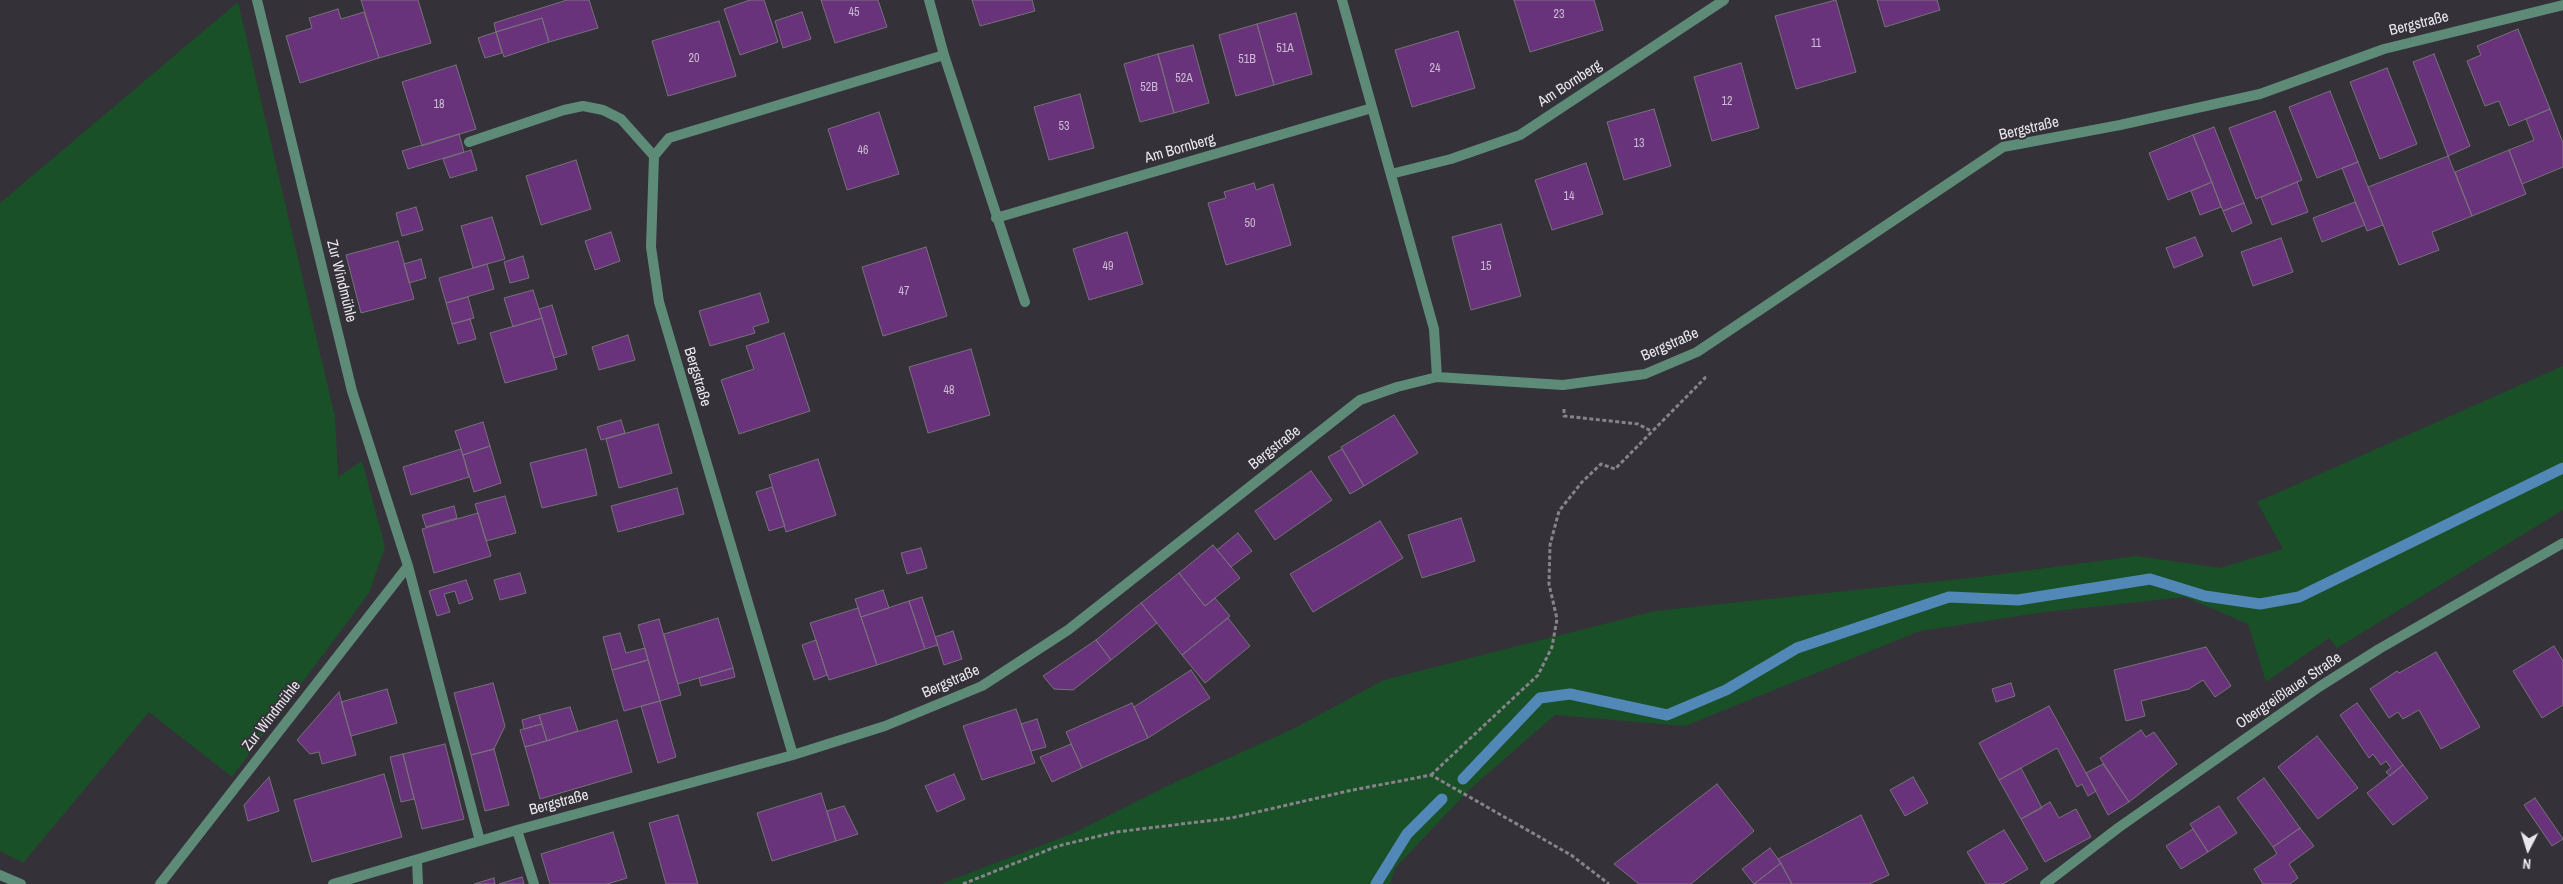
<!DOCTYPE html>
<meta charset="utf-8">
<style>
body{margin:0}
#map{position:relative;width:2563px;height:884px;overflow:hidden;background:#343139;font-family:"Archivo Narrow",sans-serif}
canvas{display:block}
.north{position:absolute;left:2503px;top:824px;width:50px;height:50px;-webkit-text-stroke:4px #343139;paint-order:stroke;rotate:185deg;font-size:14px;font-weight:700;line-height:20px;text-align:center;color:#eae8ee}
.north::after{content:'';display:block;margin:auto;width:18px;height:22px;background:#eae8ee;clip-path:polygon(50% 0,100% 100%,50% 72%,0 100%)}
</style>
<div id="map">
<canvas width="2563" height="884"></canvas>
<div class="north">N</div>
</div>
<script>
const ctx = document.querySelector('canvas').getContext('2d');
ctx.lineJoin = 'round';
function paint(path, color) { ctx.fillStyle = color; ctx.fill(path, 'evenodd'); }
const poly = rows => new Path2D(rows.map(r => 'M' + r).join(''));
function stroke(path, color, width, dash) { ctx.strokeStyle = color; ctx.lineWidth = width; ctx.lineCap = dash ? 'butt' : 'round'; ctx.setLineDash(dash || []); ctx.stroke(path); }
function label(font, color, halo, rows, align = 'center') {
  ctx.font = font + ' "Archivo Narrow",sans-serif'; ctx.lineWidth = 4; ctx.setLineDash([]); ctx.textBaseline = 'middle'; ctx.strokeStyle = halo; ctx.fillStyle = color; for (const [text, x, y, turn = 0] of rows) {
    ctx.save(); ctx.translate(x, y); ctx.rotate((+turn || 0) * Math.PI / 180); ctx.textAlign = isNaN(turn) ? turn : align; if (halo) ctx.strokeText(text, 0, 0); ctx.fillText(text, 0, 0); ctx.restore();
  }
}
const green = poly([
 [238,2,335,417,338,477,362,461,385,547,369,593,232,777,149,712,23,863,0,851,0,203],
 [2563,366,2563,510,2337,648,2329,638,2266,682,2248,624,2185,597,2045,612,1920,631,1685,726,1555,715,1470,789,1395,868,1390,884,941,884,1074,833,1165,787,1293,729,1384,680,1655,611,1979,577,2136,556,2220,568,2283,549,2257,502]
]);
const stream = poly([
 [1463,779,1540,698,1570,694,1667,715,1726,690,1797,648,1949,597,2018,600,2150,579,2205,596,2260,604,2299,597,2563,468],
 [1376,884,1407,834,1442,799]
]);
const building = poly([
 [361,0,418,0,431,43,379,58,361,0],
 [567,0,589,0,598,28,549,42,542,18,496,32,494,23,567,0],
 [750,0,764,0,778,42,740,55,724,9,750,0],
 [821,0,878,0,887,27,835,43,821,0],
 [972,0,1032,0,1035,11,980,26,972,0],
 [1514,0,1594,0,1603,30,1530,52,1514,0],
 [1836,0,1856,72,1796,89,1775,16,1836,0],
 [1877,0,1937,0,1940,10,1885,27,1877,0],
 [338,9,341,19,364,12,379,58,300,83,286,36,312,28,309,18,338,9],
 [802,12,811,39,783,48,775,21,802,12],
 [1296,13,1312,74,1274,85,1257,24,1296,13],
 [542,18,549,42,504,57,496,32,542,18],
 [719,21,736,76,668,96,652,41,719,21],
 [1257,24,1274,85,1236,96,1219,35,1257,24],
 [2518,29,2550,109,2509,126,2499,101,2485,106,2467,61,2481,55,2477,46,2518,29],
 [1458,31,1475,88,1412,107,1395,50,1458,31],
 [496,32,502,53,485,58,478,38,496,32],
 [1193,45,1209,103,1174,113,1158,54,1193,45],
 [1158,54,1174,113,1140,122,1124,64,1158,54],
 [2434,54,2470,146,2448,156,2413,62,2434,54],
 [1741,63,1759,128,1712,141,1694,77,1741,63],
 [456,65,476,129,422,146,402,82,456,65],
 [2387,68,2417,144,2380,159,2350,82,2387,68],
 [2330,91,2358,162,2317,178,2289,107,2330,91],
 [1080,94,1094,148,1049,160,1034,107,1080,94],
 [1654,109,1671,166,1624,180,1607,122,1654,109],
 [2550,109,2563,143,2563,167,2522,184,2509,150,2534,140,2526,119,2550,109],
 [2275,111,2302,180,2256,199,2229,128,2275,111],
 [879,112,899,174,847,190,828,129,879,112],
 [2214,127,2244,203,2223,211,2193,135,2214,127],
 [459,134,464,152,408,169,402,151,459,134],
 [2193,135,2212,182,2168,200,2149,153,2193,135],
 [471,150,477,170,450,178,443,159,471,150],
 [2509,150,2526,194,2472,216,2455,172,2509,150],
 [2448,156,2472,216,2432,232,2439,250,2399,265,2368,187,2448,156],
 [576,160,591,209,541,225,526,176,576,160],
 [2358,162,2383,225,2367,231,2342,168,2358,162],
 [1586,163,1603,214,1552,230,1535,180,1586,163],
 [2212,182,2221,207,2200,215,2191,191,2212,182],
 [2297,182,2308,212,2272,225,2261,197,2297,182],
 [1254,183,1256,190,1273,184,1291,245,1226,265,1208,203,1226,198,1224,192,1254,183],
 [2355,202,2365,225,2322,242,2313,218,2355,202],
 [2244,203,2252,223,2232,232,2223,211,2244,203],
 [416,207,423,230,402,236,396,213,416,207],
 [492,217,505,259,473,268,461,226,492,217],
 [1501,224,1521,296,1471,310,1452,237,1501,224],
 [611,232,620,261,595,270,585,241,611,232],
 [1127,232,1143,284,1089,300,1073,249,1127,232],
 [2195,237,2203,256,2174,268,2166,248,2195,237],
 [2281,238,2293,272,2253,286,2241,252,2281,238],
 [398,241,414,299,361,313,346,255,398,241],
 [926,247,947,316,883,336,862,267,926,247],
 [523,256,529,278,510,283,504,262,523,256],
 [421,259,426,278,409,283,404,264,421,259],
 [487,264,494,289,446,303,439,278,487,264],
 [533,290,542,318,513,327,504,298,533,290],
 [760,293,769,322,753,327,755,333,710,346,699,311,760,293],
 [468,297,474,318,452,324,446,303,468,297],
 [552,305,567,354,554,358,539,309,552,305],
 [542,318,557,369,505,383,490,333,542,318],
 [470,319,476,339,458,344,452,324,470,319],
 [784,333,810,411,739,434,721,380,754,369,746,346,784,333],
 [628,335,635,360,599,370,592,347,628,335],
 [971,349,990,415,928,433,909,367,971,349],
 [1394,415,1418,453,1364,486,1341,447,1394,415],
 [621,420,625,433,601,440,597,427,621,420],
 [483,422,490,446,463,455,455,431,483,422],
 [658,424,672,473,619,488,606,439,658,424],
 [490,446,501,483,474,492,463,455,490,446],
 [461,449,469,477,411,495,403,467,461,449],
 [586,449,597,495,542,508,530,463,586,449],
 [1342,449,1364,486,1350,494,1328,457,1342,449],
 [818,459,836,515,786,532,769,475,818,459],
 [1311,471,1332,500,1275,540,1255,511,1311,471],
 [772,487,785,526,769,531,756,492,772,487],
 [677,488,684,514,618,532,611,506,677,488],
 [505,496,516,533,486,541,475,504,505,496],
 [454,506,457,518,426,527,422,515,454,506],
 [478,513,491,556,434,573,422,529,478,513],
 [1461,518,1475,561,1422,578,1408,535,1461,518],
 [1380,521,1403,558,1313,612,1290,574,1380,521],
 [1238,533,1252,551,1231,567,1217,550,1238,533],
 [1213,545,1240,578,1205,606,1179,573,1213,545],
 [921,548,927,568,907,574,901,553,921,548],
 [520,573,526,593,500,600,494,580,520,573],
 [1179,573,1205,606,1215,598,1230,616,1182,655,1141,603,1179,573],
 [466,580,473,599,459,604,455,591,444,594,450,612,437,616,429,591,466,580],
 [883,590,889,608,861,617,855,599,883,590],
 [922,597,938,645,925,649,909,601,922,597],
 [909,601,925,649,877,665,861,617,909,601],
 [1141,603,1157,623,1111,660,1096,640,1141,603],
 [858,608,877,665,829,680,810,623,858,608],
 [718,618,733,668,678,684,664,634,718,618],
 [1228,618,1250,646,1205,683,1182,655,1228,618],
 [659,619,681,695,660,701,638,625,659,619],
 [953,631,962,659,944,665,935,637,953,631],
 [620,633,626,653,645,648,648,660,612,670,603,637,620,633],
 [816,640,827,675,814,680,802,645,816,640],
 [1096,640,1111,660,1073,690,1054,689,1043,676,1096,640],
 [2554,646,2563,661,2563,705,2542,718,2513,671,2554,646],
 [2206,647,2231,686,2215,697,2203,680,2189,689,2141,701,2145,716,2126,721,2114,670,2206,647],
 [2436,652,2480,727,2441,749,2419,710,2403,719,2398,712,2389,718,2370,689,2397,671,2399,673,2436,652],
 [648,660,660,701,624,711,612,670,648,660],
 [733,668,735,677,701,686,699,678,733,668],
 [1191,670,1210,698,1148,738,1134,707,1191,670],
 [493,683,505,726,494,749,471,755,454,693,493,683],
 [2011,683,2015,696,1996,702,1992,689,2011,683],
 [387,689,397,723,351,736,341,702,387,689],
 [339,692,356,755,322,764,319,752,310,754,297,740,339,692],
 [660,701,676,757,658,763,641,706,660,701],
 [1132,703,1148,738,1082,768,1066,732,1132,703],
 [2357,703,2403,765,2390,776,2386,772,2391,768,2386,761,2381,765,2373,754,2369,758,2340,715,2357,703],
 [2049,706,2096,791,2088,796,2082,784,2077,787,2057,748,1999,780,1979,743,2049,706],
 [570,707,578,731,547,741,539,715,570,707],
 [1016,709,1035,763,982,780,963,726,1016,709],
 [539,715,542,724,524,729,522,720,539,715],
 [1037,719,1046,747,1031,751,1021,724,1037,719],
 [617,720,632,772,540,799,525,747,617,720],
 [542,724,547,741,525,747,520,730,542,724],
 [2141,730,2146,737,2154,732,2177,764,2129,802,2100,758,2141,730],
 [2317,736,2358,788,2318,819,2278,767,2317,736],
 [445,744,464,819,422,829,403,754,445,744],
 [1071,744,1082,768,1052,782,1040,757,1071,744],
 [494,749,509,805,485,811,471,755,494,749],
 [403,754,414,799,401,802,390,757,403,754],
 [2103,764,2129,802,2108,815,2086,773,2103,764],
 [2403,765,2428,798,2393,825,2367,793,2403,765],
 [2021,768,2042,808,2021,819,1999,780,2021,768],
 [384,774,402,837,312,862,294,800,384,774],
 [954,774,965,799,937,812,925,786,954,774],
 [269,777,279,811,248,821,244,805,269,777],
 [1913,777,1928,803,1905,816,1890,790,1913,777],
 [2264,778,2300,828,2273,847,2237,798,2264,778],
 [1717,784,1754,831,1691,884,1639,884,1614,864,1717,784],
 [821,793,836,841,772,861,757,813,821,793],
 [2535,798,2563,839,2552,846,2524,805,2535,798],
 [2050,802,2059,818,2076,809,2091,837,2045,862,2021,819,2050,802],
 [844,806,858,834,836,841,827,811,844,806],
 [2219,806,2237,833,2208,852,2190,824,2219,806],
 [678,815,698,884,666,884,649,823,678,815],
 [1861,815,1889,875,1869,884,1792,884,1778,859,1861,815],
 [2300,828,2314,846,2289,864,2298,878,2290,884,2263,884,2254,869,2277,854,2273,847,2300,828],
 [2193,829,2208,852,2181,869,2166,846,2193,829],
 [2004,830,2028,869,2003,884,1986,884,1967,852,2004,830],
 [613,832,627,878,607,884,550,884,541,854,613,832],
 [1770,848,1781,863,1754,884,1742,869,1770,848],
 [1781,863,1792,884,1754,884,1781,863],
 [522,877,524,884,499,884,522,877],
 [494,878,495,884,474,884,494,878]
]);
const path = poly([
 [1564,409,1564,416,1638,424,1651,431],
 [1431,775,1538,675,1552,647,1557,619,1549,584,1550,545,1559,511,1582,482,1601,464,1615,469,1705,378,1703,375],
 [963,884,1058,846,1116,832,1231,818,1348,791,1431,775,1571,855,1609,884]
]);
const service = poly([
 [469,142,564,110,583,106,603,110,621,119,654,156],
 [417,860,418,884]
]);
const minor = poly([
 [257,0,352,391,408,566,480,841],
 [929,0,944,55,1025,302],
 [1342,0,1434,329,1437,377],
 [1391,174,1451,159,1520,135,1724,0],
 [996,218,1372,108],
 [793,755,659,302,651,247,654,156,669,138,944,55],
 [517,830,534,884],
 [0,875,21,884],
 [160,884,408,566],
 [333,884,517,830,793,755,885,726,982,686,1068,630,1360,400,1397,387,1437,377,1563,385,1645,374,1697,352,2003,147,2120,125,2260,94,2384,49,2563,5],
 [2045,884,2118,828,2319,687,2379,649,2563,543]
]);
const numberNames = [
 ["45",854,13],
 ["23",1559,15],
 ["11",1816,44],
 ["51A",1285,49],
 ["20",694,59],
 ["51B",1247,60],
 ["24",1435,69],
 ["52A",1184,79],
 ["52B",1149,88],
 ["12",1727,102],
 ["18",439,105],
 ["53",1064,127],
 ["13",1639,144],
 ["46",863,151],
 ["14",1569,197],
 ["50",1250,224],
 ["49",1108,267],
 ["15",1486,267],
 ["47",904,292],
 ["48",949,391]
];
const streetNames = [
 ["Bergstraße",2419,24,-14],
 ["Am Bornberg",1570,84,-33],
 ["Bergstraße",2029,129,-13],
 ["Am Bornberg",1180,149,-16],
 ["Zur Windmühle",341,281,76],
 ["Bergstraße",1670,345,-24],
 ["Bergstraße",697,377,73],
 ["Bergstraße",1275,448,-38],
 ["Bergstraße",951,682,-24],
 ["Obergreißlauer Straße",2289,691,-34],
 ["Zur Windmühle",272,716,-52],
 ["Bergstraße",559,803,-15]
];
paint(green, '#1a5028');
stroke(stream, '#5288b7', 11);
paint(building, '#68337b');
stroke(building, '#777179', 1);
stroke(path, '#86838a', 3, [4, 2.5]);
stroke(service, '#5e8b78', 10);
stroke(minor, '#5e8b78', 10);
label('12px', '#cabbd1', null, numberNames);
label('15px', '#eae8ee', '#343139', streetNames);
</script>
